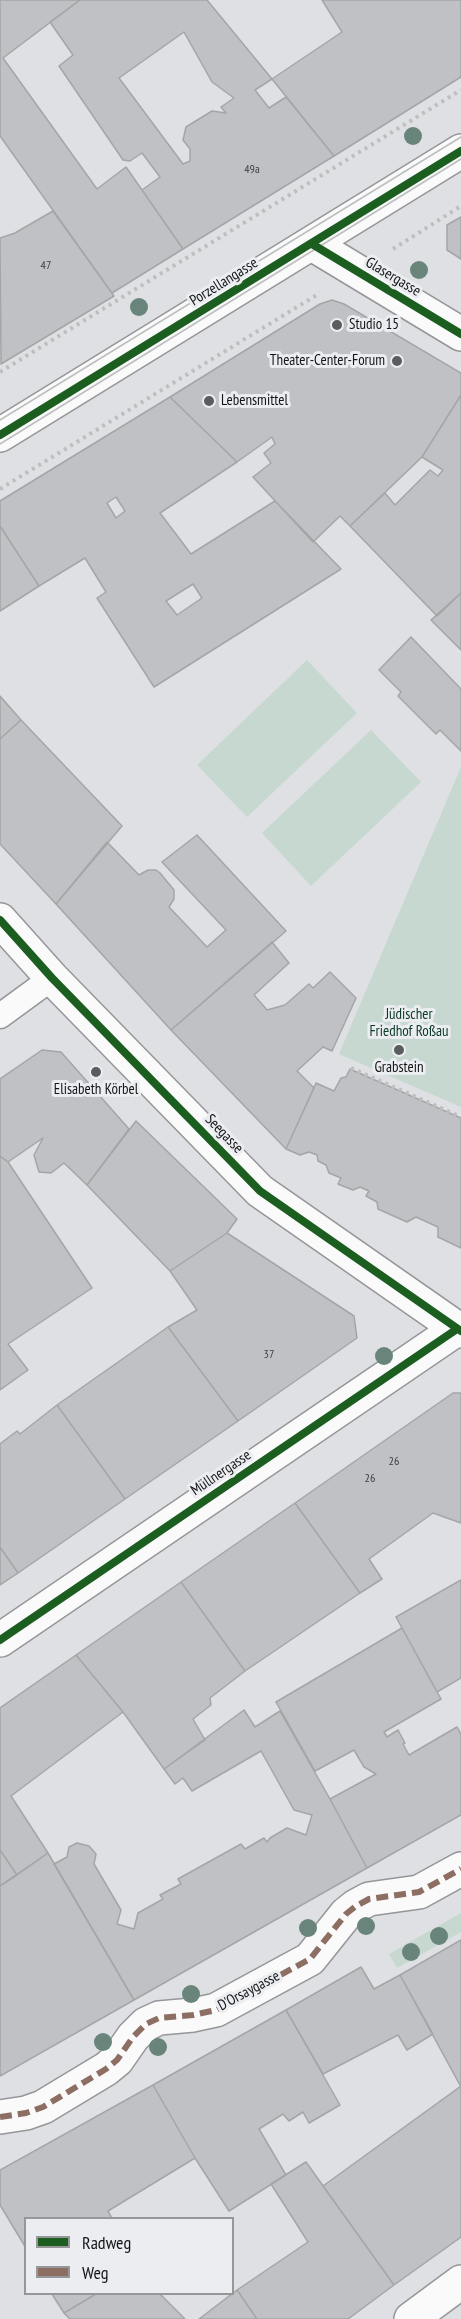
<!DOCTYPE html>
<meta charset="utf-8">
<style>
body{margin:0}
#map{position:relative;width:461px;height:2319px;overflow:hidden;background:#dee0e3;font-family:"PT Sans Narrow",sans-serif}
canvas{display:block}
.legend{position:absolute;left:24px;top:2217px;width:210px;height:78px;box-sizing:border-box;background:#ebedf1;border:2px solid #959799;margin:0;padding:8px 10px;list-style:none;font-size:18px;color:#141516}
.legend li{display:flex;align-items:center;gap:12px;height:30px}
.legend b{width:30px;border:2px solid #959799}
</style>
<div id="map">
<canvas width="461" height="2319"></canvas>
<ul class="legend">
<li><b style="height:8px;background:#1b5e20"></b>Radweg</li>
<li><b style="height:8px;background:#8d6e63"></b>Weg</li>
</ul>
</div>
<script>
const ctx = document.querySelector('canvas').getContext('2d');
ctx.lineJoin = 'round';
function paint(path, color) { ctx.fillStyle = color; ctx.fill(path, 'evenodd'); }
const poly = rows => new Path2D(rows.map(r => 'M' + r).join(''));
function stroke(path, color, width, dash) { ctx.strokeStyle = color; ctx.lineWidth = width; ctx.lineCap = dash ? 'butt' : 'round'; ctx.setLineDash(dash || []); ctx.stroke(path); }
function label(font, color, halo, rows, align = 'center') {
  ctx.font = font + ' "PT Sans Narrow",sans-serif'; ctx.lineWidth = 6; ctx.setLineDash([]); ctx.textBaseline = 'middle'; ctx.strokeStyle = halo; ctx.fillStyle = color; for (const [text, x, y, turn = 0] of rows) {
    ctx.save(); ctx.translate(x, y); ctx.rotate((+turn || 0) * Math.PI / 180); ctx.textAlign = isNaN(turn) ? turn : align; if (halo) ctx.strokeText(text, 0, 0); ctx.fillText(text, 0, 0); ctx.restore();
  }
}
const green = poly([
 [307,660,357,713,247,817,197,765],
 [371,730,421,782,311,886,262,833],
 [461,767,461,1107,339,1054],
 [461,1913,461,1932,397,1968,389,1954]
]);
const building = poly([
 [0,0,80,0,3,58,97,189,126,167,183,249,112,293,0,136,0,0],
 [80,0,207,0,272,79,255,90,269,108,286,97,334,156,183,249,142,190,160,177,142,153,130,161,123,160,59,66,73,55,50,22,80,0],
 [184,32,212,82,234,98,221,107,226,113,212,111,186,127,183,140,190,149,190,161,183,164,119,78,184,32],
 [322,0,461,0,461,77,334,156,272,79,342,32,322,0],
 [53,211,114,296,1,364,0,238,15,233,53,211],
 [461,217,461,259,447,250,447,225,461,217],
 [332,300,344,304,461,373,461,395,422,457,350,526,340,516,313,542,253,477,271,463,264,453,275,444,272,437,237,462,170,397,320,304,332,300],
 [461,395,461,593,437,616,350,526,385,493,395,505,430,470,438,476,443,470,422,457,461,395],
 [170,397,237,462,160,513,191,554,275,501,341,569,154,687,97,598,106,592,85,558,39,586,0,526,0,501,170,397],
 [116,497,125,511,116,518,107,503,116,497],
 [193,584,202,598,177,615,166,601,193,584],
 [0,526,39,586,0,611,0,526],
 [461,593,461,650,431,620,461,593],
 [411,637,461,689,461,751,440,730,436,734,398,696,401,692,379,670,411,637],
 [0,696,21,720,0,739,0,696],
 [21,720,122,826,56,904,0,844,0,739,21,720],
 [197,835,286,931,171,1030,56,904,107,842,139,875,148,870,156,870,160,873,174,890,174,899,169,907,207,947,226,930,162,862,197,835],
 [272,942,289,963,254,995,267,1010,285,1005,309,984,313,988,330,972,356,998,332,1051,323,1047,297,1071,314,1088,286,1149,171,1030,272,942],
 [42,1050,61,1052,129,1129,87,1185,64,1163,51,1173,39,1172,34,1155,43,1138,8,1162,0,1156,0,1079,42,1050],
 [350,1069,461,1118,461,1248,438,1237,438,1227,416,1217,407,1222,378,1209,377,1202,366,1196,369,1191,360,1187,353,1190,338,1184,341,1178,329,1173,326,1165,318,1161,317,1155,309,1152,300,1155,286,1149,316,1083,334,1091,341,1078,346,1077,350,1069],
 [136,1121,237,1219,227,1233,170,1271,87,1185,136,1121],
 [0,1156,8,1162,92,1288,8,1344,28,1370,0,1390,0,1156],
 [227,1233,354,1316,357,1338,238,1421,168,1327,197,1310,170,1271,227,1233],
 [168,1327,238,1421,125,1499,57,1405,168,1327],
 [453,1393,461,1393,461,1523,433,1513,369,1559,382,1579,360,1593,295,1503,453,1393],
 [57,1405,125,1499,18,1573,0,1547,0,1444,17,1431,20,1434,57,1405],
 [295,1503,360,1593,245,1671,181,1582,295,1503],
 [0,1547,18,1573,0,1585,0,1547],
 [461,1580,461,1678,437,1692,396,1617,461,1580],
 [181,1582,245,1671,210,1698,211,1705,193,1719,205,1740,164,1769,123,1712,76,1655,181,1582],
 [402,1628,441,1699,384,1732,387,1737,398,1730,405,1743,403,1744,409,1755,457,1727,461,1734,461,1815,367,1868,330,1799,376,1774,364,1767,354,1750,315,1771,276,1702,402,1628],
 [76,1655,123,1712,11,1796,48,1853,17,1875,0,1850,0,1708,76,1655],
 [244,1710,255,1727,280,1711,330,1799,367,1868,134,2000,54,1864,67,1857,69,1847,77,1843,89,1846,96,1854,94,1864,121,1910,117,1924,134,1929,138,1913,163,1899,160,1895,181,1884,178,1879,241,1844,245,1849,264,1838,267,1842,270,1838,287,1828,306,1835,312,1815,294,1810,261,1751,192,1791,183,1778,175,1784,164,1769,244,1710],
 [0,1850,17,1875,0,1886,0,1850],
 [48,1853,134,2000,0,2076,0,1886,48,1853],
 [461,1940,461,2087,400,1975,461,1940],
 [361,1967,374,1989,400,1975,433,2034,407,2050,398,2035,323,2074,286,2010,361,1967],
 [286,2010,340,2105,309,2123,303,2112,289,2121,283,2114,259,2129,286,2175,229,2211,195,2158,153,2085,286,2010],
 [153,2085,195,2158,108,2211,112,2218,26,2218,26,2248,0,2205,0,2170,153,2085],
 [461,2086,461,2237,394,2285,323,2186,461,2086],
 [306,2162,394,2285,348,2319,257,2319,237,2290,308,2242,271,2184,306,2162],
 [237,2290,257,2319,199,2319,237,2290],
 [52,2294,96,2294,64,2313,52,2294],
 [96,2294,160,2294,185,2319,70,2319,64,2313,96,2294]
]);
const path = poly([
 [393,249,461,206],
 [0,372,461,90],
 [0,489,320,293],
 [351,1068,461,1117]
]);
const lane = poly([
 [0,1016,52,978]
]);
const street = poly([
 [312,244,461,334],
 [0,920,52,978,260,1191,461,1331],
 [0,1640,457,1329],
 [0,2117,26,2113,43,2107,106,2069,117,2060,133,2037,146,2024,159,2018,193,2015,216,2010,310,1959,346,1914,356,1906,369,1899,419,1892,461,1869],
 [411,2319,461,2282]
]);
const secondary = poly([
 [0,435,461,151]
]);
const tram = poly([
 [0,420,461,137],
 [0,444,461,159]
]);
const quiet = poly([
 [0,2117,26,2113,43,2107,106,2069,117,2060,133,2037,146,2024,159,2018,193,2015,216,2010,310,1959,346,1914,356,1906,369,1899,419,1892,461,1869]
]);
const cycleway = poly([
 [312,244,461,334],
 [0,435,461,151],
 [0,920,52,978,260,1191,461,1331],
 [0,1640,457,1329]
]);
const trees = [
 [413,136],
 [419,270],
 [139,307],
 [384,1356],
 [366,1926],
 [308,1928],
 [439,1936],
 [411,1952],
 [191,1994],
 [103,2042],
 [158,2047]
];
const markers = [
 [337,325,6,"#5b5c5e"],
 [397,361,6,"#5b5c5e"],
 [209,401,6,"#5b5c5e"],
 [399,1050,6,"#5b5c5e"],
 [96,1072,6,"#5b5c5e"]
];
const numberNames = [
 ["49a",252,170],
 ["47",46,266],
 ["37",269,1355],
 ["26",394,1462],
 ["26",370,1479]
];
const streetNames = [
 ["Glasergasse",393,277,31],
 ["Porzellangasse",224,282,-32],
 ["Seegasse",224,1134,46],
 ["Müllnergasse",221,1473,-34],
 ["D'Orsaygasse",249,1991,-28]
];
const poiNames = [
 ["Studio 15",349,325],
 ["Theater-Center-Forum",385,361,"right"],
 ["Lebensmittel",221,401],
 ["Grabstein",399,1068,"center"],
 ["Elisabeth Körbel",96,1090,"center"]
];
const parkNames = [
 ["Jüdischer",409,1015],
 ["Friedhof Roßau",409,1032]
];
paint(green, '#c6d8cf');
paint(building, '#c0c1c4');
stroke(building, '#a4a5a6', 1.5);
stroke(lane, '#959698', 27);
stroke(street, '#959698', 36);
stroke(secondary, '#959698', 36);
stroke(path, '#bebebf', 4, [3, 4.5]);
stroke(lane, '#fafafb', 24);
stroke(street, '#fafafb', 33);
stroke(secondary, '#fafafb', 33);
stroke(tram, '#bdbebe', 1.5);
stroke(quiet, '#8d6e63', 6, [12, 6]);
stroke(cycleway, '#1b5e20', 8);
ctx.fillStyle = '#69847a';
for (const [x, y] of trees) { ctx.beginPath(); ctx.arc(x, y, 9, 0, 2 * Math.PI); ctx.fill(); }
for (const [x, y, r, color] of markers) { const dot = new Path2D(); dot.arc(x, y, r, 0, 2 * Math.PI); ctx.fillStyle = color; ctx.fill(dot); stroke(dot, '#ebedf1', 2); }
label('12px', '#3f4042', null, numberNames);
label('15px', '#141516', '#ebedf1', streetNames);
label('15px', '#141516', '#ebedf1', poiNames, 'left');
label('15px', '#0a3924', '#ebedf1', parkNames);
</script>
